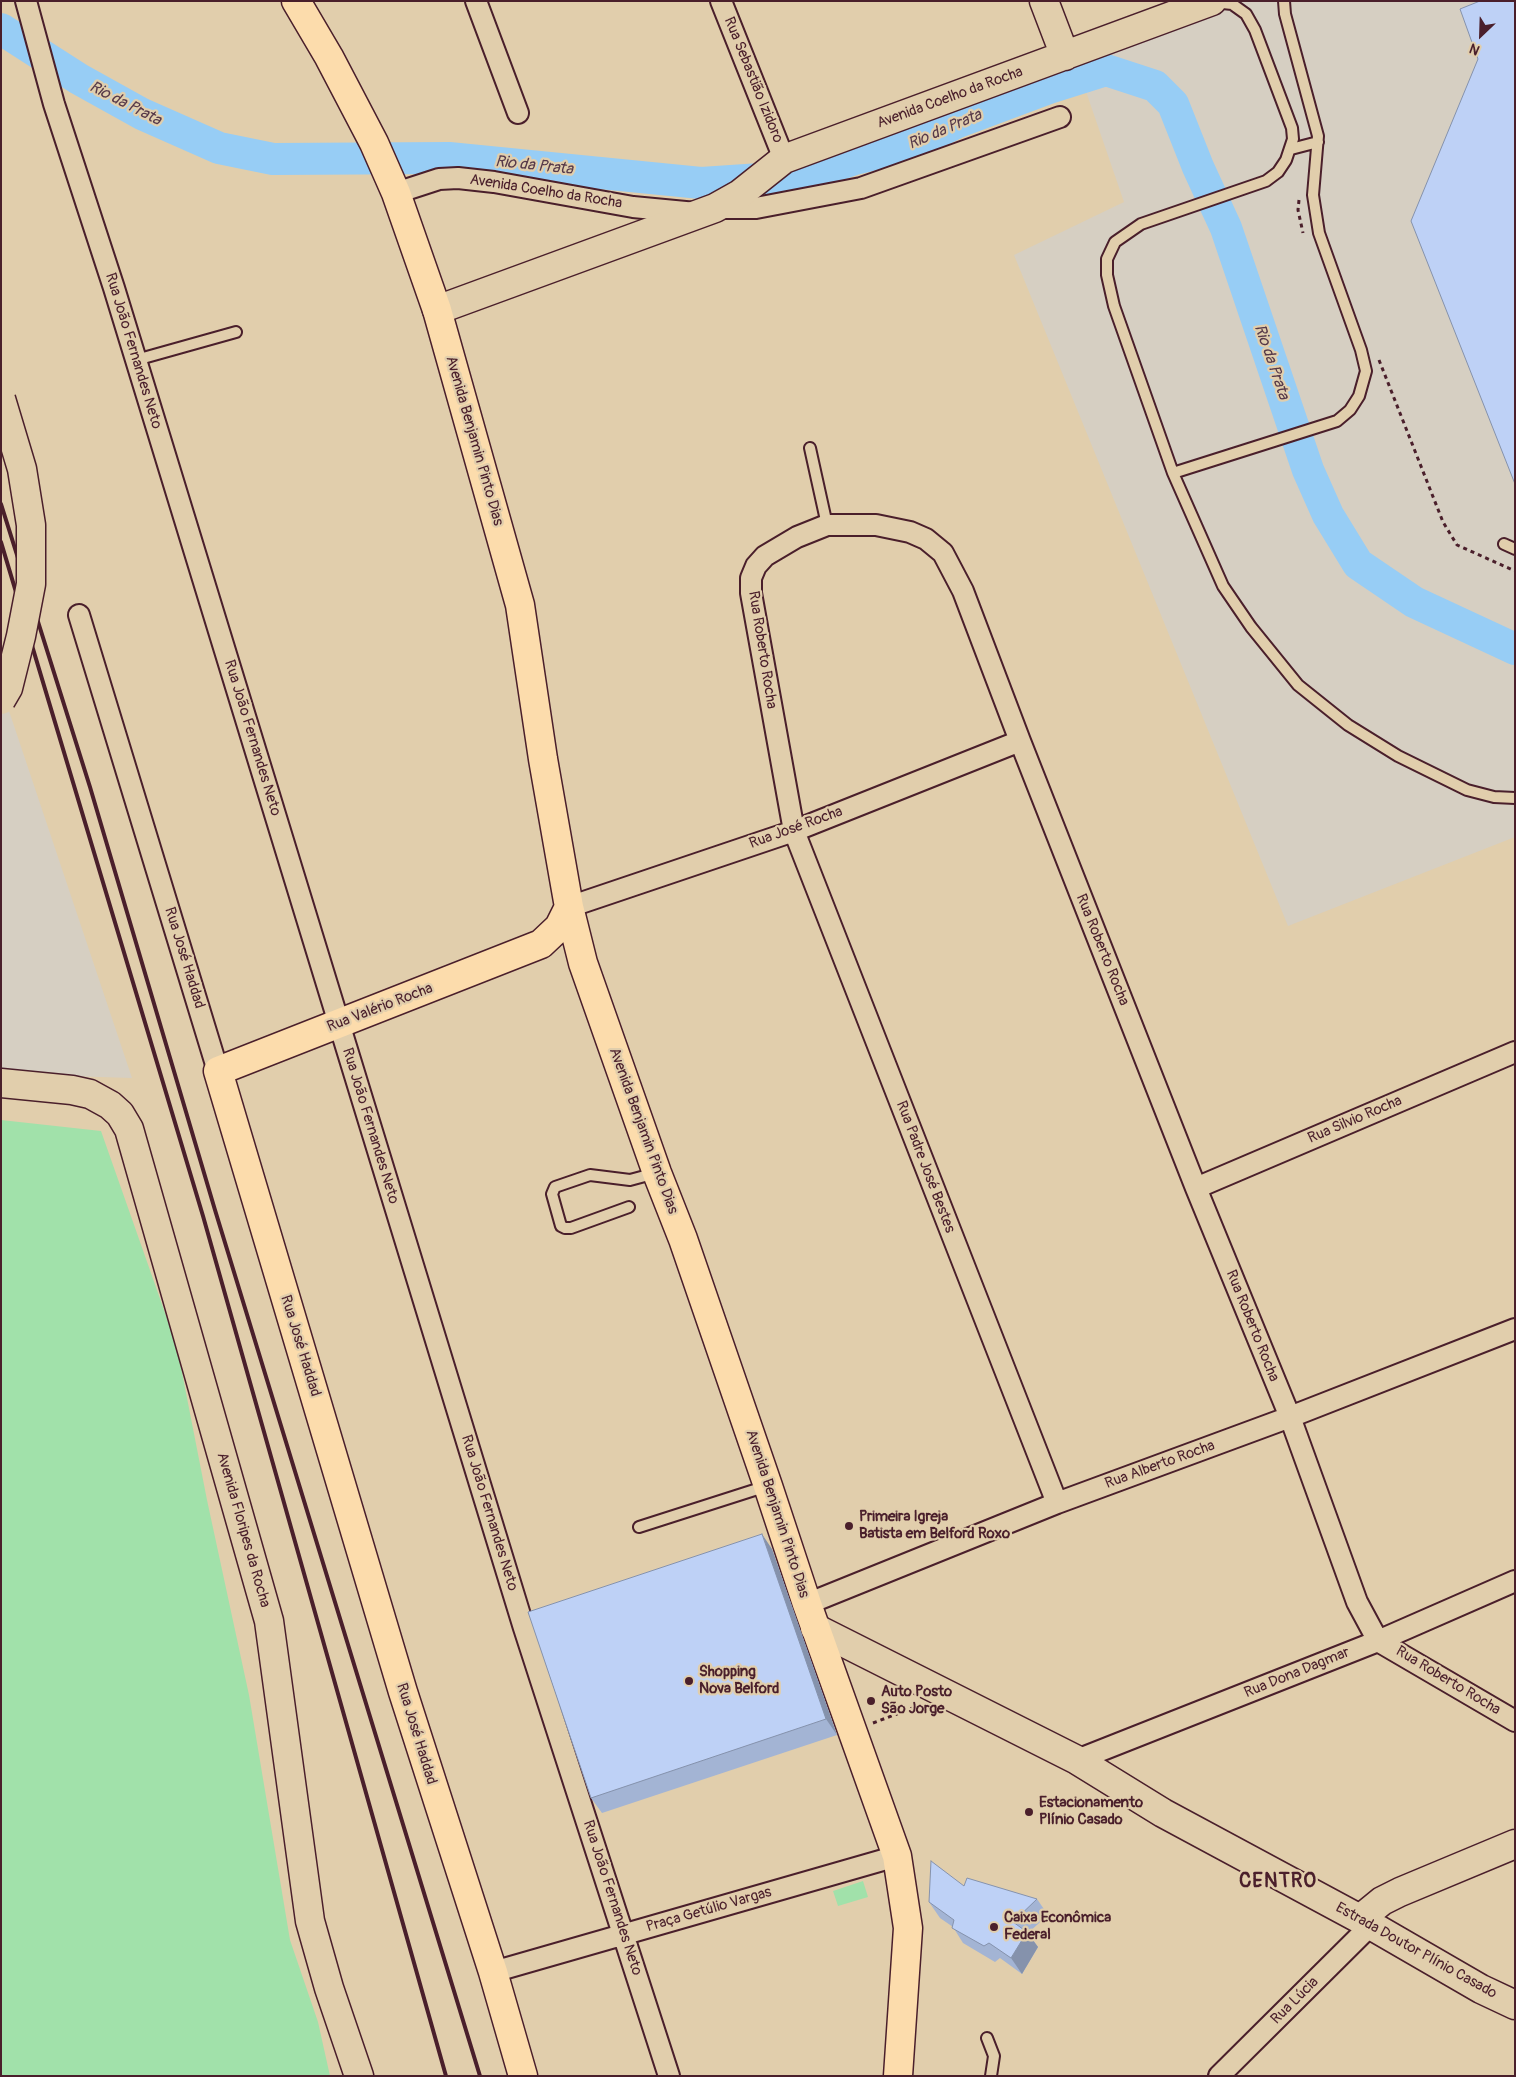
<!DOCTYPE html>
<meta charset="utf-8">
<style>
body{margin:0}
#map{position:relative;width:1516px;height:2077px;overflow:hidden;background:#e1ceac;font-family:Pangolin,sans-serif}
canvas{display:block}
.frame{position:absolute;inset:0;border:2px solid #4a1f2b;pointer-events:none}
.north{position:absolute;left:1456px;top:10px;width:50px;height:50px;-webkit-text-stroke:4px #e1ceac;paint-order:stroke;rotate:204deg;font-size:14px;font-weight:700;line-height:20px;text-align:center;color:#4a1f2b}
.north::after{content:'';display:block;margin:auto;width:18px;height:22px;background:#4a1f2b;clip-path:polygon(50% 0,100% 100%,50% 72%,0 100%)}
</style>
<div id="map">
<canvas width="1516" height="2077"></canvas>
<div class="frame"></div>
<div class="north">N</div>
</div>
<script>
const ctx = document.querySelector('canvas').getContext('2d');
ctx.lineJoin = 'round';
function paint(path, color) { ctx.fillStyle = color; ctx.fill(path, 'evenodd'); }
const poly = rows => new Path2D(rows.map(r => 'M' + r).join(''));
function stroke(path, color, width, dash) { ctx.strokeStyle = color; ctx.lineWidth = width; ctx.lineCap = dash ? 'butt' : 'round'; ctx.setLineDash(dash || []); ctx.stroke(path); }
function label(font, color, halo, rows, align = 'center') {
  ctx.font = font + ' Pangolin,sans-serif'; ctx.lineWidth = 4.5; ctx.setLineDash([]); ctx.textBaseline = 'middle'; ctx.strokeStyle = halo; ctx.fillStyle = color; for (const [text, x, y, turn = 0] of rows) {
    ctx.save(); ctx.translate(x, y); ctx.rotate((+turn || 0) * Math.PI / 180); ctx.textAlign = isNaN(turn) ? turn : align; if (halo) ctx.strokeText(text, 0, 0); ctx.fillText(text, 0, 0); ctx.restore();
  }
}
const built = poly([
 [1222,1,1515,1,1515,837,1288,926,1014,255,1124,202,1071,48],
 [1,687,132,1078,1,1074]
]);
const green = poly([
 [1,1120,101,1131,177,1347,207,1500,249,1695,290,1940,318,2022,330,2076,1,2076],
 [863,1881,868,1897,838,1906,833,1891]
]);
const river = poly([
 [1,29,79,79,142,114,219,148,273,159,449,158,701,183,806,176,855,159,912,145,958,122,1049,88,1106,70,1155,86,1173,104,1198,167,1226,228,1308,470,1328,515,1358,564,1414,602,1515,649]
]);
const path = poly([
 [1299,200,1298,210,1303,233],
 [1379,360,1443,522,1457,545,1515,571],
 [873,1723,918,1706]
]);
const lane = poly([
 [1213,2,1232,4,1246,14,1255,30,1292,128,1293,139,1286,160,1278,172,1266,181,1141,224,1115,242,1107,259,1107,275,1114,306,1173,473,1223,586,1251,627,1298,685,1348,725,1398,756,1467,790,1494,797,1515,798],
 [1291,149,1318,142],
 [136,360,236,332],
 [810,448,827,525],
 [1173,473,1337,421,1350,410,1359,396,1366,371,1361,350,1319,233,1313,195,1318,136,1285,14,1284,1],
 [1504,544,1515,549],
 [629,1207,571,1228,565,1228,561,1226,552,1194,555,1187,590,1175,630,1180,656,1173],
 [639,1527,767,1486],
 [987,2038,994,2056,991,2076]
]);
const street = poly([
 [26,1,54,104,114,288,524,1628,669,2076],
 [476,1,518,113],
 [721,1,784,159],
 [396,193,439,179,458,178,494,182,633,207,696,213],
 [716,208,756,208,861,188,1060,117],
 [79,615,218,1071],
 [569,907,794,831,1020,741],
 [1196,1188,1515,1052],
 [1057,1503,794,831,751,593,751,578,756,566,765,556,797,537,827,525,876,525,910,532,926,539,943,553,963,591,1020,741,1196,1188,1290,1417,1357,1602,1378,1641,1515,1721],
 [807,1604,1057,1503,1290,1417,1515,1329],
 [1077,1760,1378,1641,1515,1581],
 [493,1972,897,1856],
 [1219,2076,1370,1926]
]);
const secondary = poly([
 [1044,1,1065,56],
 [437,310,715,208,740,194,784,159,1212,1],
 [1,1083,72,1090,90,1094,110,1105,120,1114,129,1129,269,1621,310,1921,329,1988,359,2076],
 [815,1628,1077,1760,1163,1813,1360,1919,1481,1989,1515,2005],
 [1360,1919,1382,1901,1400,1892,1515,1844]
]);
const primary = poly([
 [296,1,329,57,374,143,396,193,437,310,520,605,543,759,569,907,583,963,657,1173,683,1239,768,1486,807,1604,897,1856,908,1928,898,2076],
 [523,2076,493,1972,403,1692,218,1071,541,944,559,927,569,907]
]);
const rail = poly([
 [1,504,90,787,215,1210,480,2076],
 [1,542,203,1216,446,2076]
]);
const secondaryBridge = poly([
 [1,399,22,469,31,525,31,584,21,636,8,688,1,700]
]);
const wall = poly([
 [772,1549,837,1735,602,1813,591,1798],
 [964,1886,1037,1899,1048,1915,1028,1933,1038,1947,1022,1974,1000,1958,995,1962,963,1943,953,1927,940,1918,929,1902]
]);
const shadedWall = poly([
 [762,1534,772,1549,837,1735,826,1719],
 [1027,1932,1038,1947,1022,1974,1011,1958]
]);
const building = poly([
 [1480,1,1515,1,1515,484,1411,221,1478,59,1460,9,1480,1],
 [762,1534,826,1719,591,1798,528,1612,762,1534],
 [931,1861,964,1886,967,1878,1037,1899,1013,1922,1027,1932,1011,1958,989,1943,984,1946,952,1928,954,1920,929,1902,931,1861]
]);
const markers = [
 [849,1526,5,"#4a1f2b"],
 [689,1681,5,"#4a1f2b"],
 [871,1701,5,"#4a1f2b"],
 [1029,1812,5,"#4a1f2b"],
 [994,1927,5,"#4a1f2b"]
];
const streetNames = [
 ["Rua Sebastião Izidoro",753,80,68],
 ["Avenida Coelho da Rocha",950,98,-20],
 ["Avenida Coelho da Rocha",546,192,9],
 ["Rua João Fernandes Neto",133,351,73],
 ["Avenida Benjamin Pinto Dias",474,441,74],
 ["Rua Roberto Rocha",762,650,81],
 ["Rua João Fernandes Neto",252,738,73],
 ["Rua José Rocha",796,828,-20],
 ["Rua Roberto Rocha",1102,950,68],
 ["Rua José Haddad",184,958,73],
 ["Rua Valério Rocha",380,1008,-21],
 ["Rua Silvio Rocha",1355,1120,-23],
 ["Rua João Fernandes Neto",370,1126,73],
 ["Avenida Benjamin Pinto Dias",643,1131,70],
 ["Rua Padre José Bestes",925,1167,69],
 ["Rua Roberto Rocha",1252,1326,68],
 ["Rua José Haddad",300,1346,73],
 ["Rua Alberto Rocha",1160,1465,-20],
 ["Rua João Fernandes Neto",489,1513,73],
 ["Avenida Benjamin Pinto Dias",777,1514,72],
 ["Avenida Floripes da Rocha",243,1530,74],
 ["Rua Dona Dagmar",1297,1673,-22],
 ["Rua Roberto Rocha",1448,1681,31],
 ["Rua José Haddad",416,1734,73],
 ["Rua João Fernandes Neto",612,1898,72],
 ["Praça Getúlio Vargas",709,1910,-16],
 ["Estrada Doutor Plínio Casado",1416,1951,29],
 ["Rua Lúcia",1295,2001,-45]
];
const poiNames = [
 ["Primeira Igreja",859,1517],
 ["Batista em Belford Roxo",859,1534],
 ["Shopping",699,1672],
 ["Nova Belford",699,1689],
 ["Auto Posto",881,1692],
 ["São Jorge",881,1709],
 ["Estacionamento",1039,1803],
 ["Plínio Casado",1039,1820],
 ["Caixa Econômica",1004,1918],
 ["Federal",1004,1935]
];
const waterNames = [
 ["Rio da Prata",125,104,27],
 ["Rio da Prata",945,130,-23],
 ["Rio da Prata",534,166,6],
 ["Rio da Prata",1271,362,71]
];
const districtNames = [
 ["CENTRO",1278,1882]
];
paint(built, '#d6cfc2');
paint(green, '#a1e1aa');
stroke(river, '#97cdf5', 32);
stroke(lane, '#4a1f2b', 14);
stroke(street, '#4a1f2b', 24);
stroke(secondary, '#4a1f2b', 31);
stroke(primary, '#4a1f2b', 31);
stroke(path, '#4a1f2b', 3, [4, 4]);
stroke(lane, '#e1ceac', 10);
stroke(street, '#e1ceac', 20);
stroke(secondary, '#e1ceac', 28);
stroke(primary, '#fcdcac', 28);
stroke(rail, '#4a1f2b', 4);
stroke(secondaryBridge, '#4a1f2b', 31, []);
stroke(secondaryBridge, '#e1ceac', 28);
paint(wall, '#a3b4d4');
paint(shadedWall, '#8592ac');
paint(building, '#bed1f6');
stroke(building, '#8592ac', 1);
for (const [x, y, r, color] of markers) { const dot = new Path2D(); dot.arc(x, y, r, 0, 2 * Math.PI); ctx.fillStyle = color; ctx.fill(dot); stroke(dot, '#e1ceac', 2); }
label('15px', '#4a1f2b', '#e1ceac', streetNames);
label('bold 15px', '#4a1f2b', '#e1ceac', poiNames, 'left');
label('italic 16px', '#563949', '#e1ceac', waterNames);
ctx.letterSpacing = '1px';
label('bold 20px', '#4a1f2b', '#e1ceac', districtNames);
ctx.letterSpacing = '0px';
</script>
